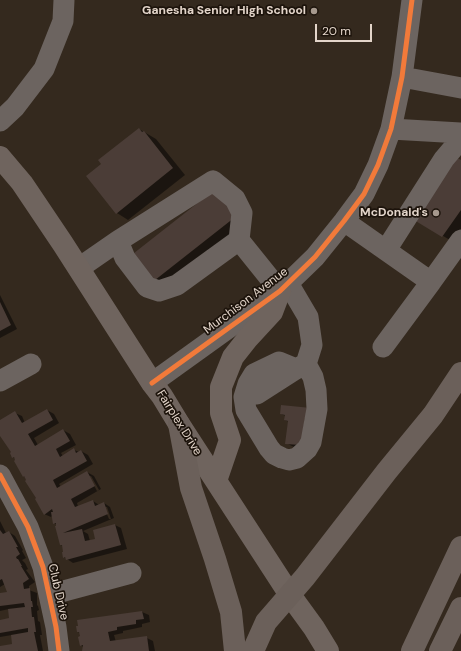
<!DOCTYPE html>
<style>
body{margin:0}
#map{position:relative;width:461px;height:651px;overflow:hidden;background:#34291e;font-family:"DM Sans",sans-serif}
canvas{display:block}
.scale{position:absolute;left:315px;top:24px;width:57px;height:18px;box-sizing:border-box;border:2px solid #e3d5ca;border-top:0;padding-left:5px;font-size:12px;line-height:14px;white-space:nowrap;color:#e3d5ca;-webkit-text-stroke:3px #1c130b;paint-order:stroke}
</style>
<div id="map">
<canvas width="461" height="651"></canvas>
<div class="scale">20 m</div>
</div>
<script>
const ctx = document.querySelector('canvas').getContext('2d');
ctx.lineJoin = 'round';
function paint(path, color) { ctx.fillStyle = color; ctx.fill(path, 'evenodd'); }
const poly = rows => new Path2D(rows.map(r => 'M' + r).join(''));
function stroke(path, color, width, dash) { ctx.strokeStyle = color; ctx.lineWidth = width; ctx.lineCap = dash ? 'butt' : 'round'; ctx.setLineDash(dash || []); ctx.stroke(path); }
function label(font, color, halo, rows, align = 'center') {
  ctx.font = font + ' "DM Sans",sans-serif'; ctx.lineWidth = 3.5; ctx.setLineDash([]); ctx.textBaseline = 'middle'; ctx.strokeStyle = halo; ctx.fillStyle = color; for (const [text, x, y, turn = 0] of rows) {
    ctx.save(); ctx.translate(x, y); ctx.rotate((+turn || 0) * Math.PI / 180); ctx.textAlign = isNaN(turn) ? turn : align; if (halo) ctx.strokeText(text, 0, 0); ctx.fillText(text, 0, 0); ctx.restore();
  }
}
const shadow = poly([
 [139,129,156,139,185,175,128,220,117,213],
 [461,161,461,233,455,243,416,220],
 [218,188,250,221,162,290,150,283],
 [0,295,17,329,0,338],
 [47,410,54,414,59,423,34,438,38,445,63,430,70,434,76,445,61,453,63,456,74,450,79,452,81,451,88,455,93,464,59,484,61,487,87,472,94,476,101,489,77,503,78,507,93,501,99,505,104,503,110,507,114,518,83,531,88,534,90,541,96,540,115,525,121,528,127,549,73,563,64,557,65,553,63,546,61,545,59,526,54,523,52,516,51,517,44,514,38,499,15,461,16,459,13,457,12,452,0,433,0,421,15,413,22,416,25,423],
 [89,476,91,476,99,490,97,491],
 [104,507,107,507,111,519,109,519],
 [314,410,296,448,286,443,289,422,285,420,286,416,281,414],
 [0,521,6,533,9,532,15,536,23,550,22,551,26,558,22,560,25,563,28,569,26,570,35,582,29,586,29,590,37,593,37,605,38,606,39,610,37,611,38,621,40,622,42,635,40,635,43,651,0,651,0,647,14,645,12,635,0,637,0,621,10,619,9,609,0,611,0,594,9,593,5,584,0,587],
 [142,612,149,615,150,622,142,624,142,627,123,631,123,633,114,635,116,642,147,638,153,641,155,651,83,651,84,648,81,645,80,633,78,632]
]);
const building = poly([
 [139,128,142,132,144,131,173,168,116,214,86,176,101,164,98,160],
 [454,156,461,160,461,210,442,237,414,220],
 [218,187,239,214,150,284,129,257],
 [0,302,11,325,0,331],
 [281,405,311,408,310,419,305,418,301,445,285,444,288,421,284,420,285,415,280,414],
 [47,409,53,420,28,434,35,446,63,429,70,441,56,449,60,457,74,448,76,453,81,450,87,461,53,480,57,488,87,471,95,486,71,499,75,507,93,500,95,506,104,502,108,514,63,533,82,529,85,541,95,539,93,530,115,524,121,545,66,560,65,557,63,558,62,552,63,552,62,545,60,545,55,526,56,526,56,523,53,524,51,512,53,512,52,509,44,515,35,499,36,498,25,481,26,480,24,476,23,477,14,461,15,460,14,457,12,458,10,453,11,452,0,436,0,420,15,411,22,423],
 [0,530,3,534,9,531,18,547,16,547,20,554,16,557,17,559,18,559,22,566,21,566,29,579,23,583,24,589,30,588,31,601,32,601,33,607,31,607,32,617,34,617,36,632,34,632,38,651,0,651,0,646,12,644,11,635,28,632,28,628,0,633,0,620,9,618,8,609,25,607,24,603,0,606,0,593,7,592,2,579,0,580],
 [142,611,144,619,136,620,136,624,117,627,117,630,108,632,110,641,147,636,149,651,82,651,83,645,80,646,78,637,80,636,79,632,77,632,76,626,78,626,77,620]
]);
const minor = poly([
 [402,77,461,88],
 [0,121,15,107,44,69,63,21,64,0],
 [391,129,461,133],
 [344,221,431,282,461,240],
 [118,241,213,181,235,199,242,213,239,240],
 [386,250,444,159,455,146,461,144],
 [79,268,118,241,125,258,147,287,159,291,177,285,239,240,280,291],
 [383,347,431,282],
 [296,369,279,362,254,374,248,384,244,397,246,410,269,448,274,454,282,458,289,460,297,458,307,449,311,442,317,409,316,390,313,377,306,364],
 [0,381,31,364],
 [152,383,280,291,315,257,344,221,364,194,378,165,391,129,402,77,412,0],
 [257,394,296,369,306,364,312,345,308,317,288,283],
 [0,475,28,527,43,567,56,627,59,651],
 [49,595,131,573]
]);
const major = poly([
 [0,157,22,183,63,244,152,383,162,396,179,424,290,595,314,628,328,651],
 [216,481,230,440,221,413,221,387,233,357,248,338,272,312,280,291]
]);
const highway = poly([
 [179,424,191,488,215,559,231,612,235,651],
 [253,651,266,622,305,577,387,471,433,415,461,373],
 [412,651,461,547],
 [440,651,461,608]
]);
const cycleway = poly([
 [152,383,280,291,315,257,344,221,364,194,378,165,391,129,402,77,412,0],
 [0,475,28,527,43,567,56,627,59,651]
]);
const markers = [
 [314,11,4,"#a6998e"],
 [436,213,4,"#a6998e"]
];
const poiNames = [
 ["Ganesha Senior High School",306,11],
 ["McDonald's",428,213]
];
const streetNames = [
 ["Murchison Avenue",246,301,-37],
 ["Fairplex Drive",179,423,58],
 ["Club Drive",58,592,77]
];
paint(shadow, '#0007');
paint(building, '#4b3d37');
stroke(minor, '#6c6460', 21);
stroke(major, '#6f645e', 22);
stroke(highway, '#6b605a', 22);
stroke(cycleway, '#f17a3a', 5);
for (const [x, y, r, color] of markers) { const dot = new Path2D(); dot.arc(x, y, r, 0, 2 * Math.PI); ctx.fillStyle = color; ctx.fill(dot); stroke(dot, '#1c130b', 1.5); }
label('bold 12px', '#e3d5ca', '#1c130b', poiNames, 'right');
label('12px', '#e3d5ca', '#1c130b', streetNames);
</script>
